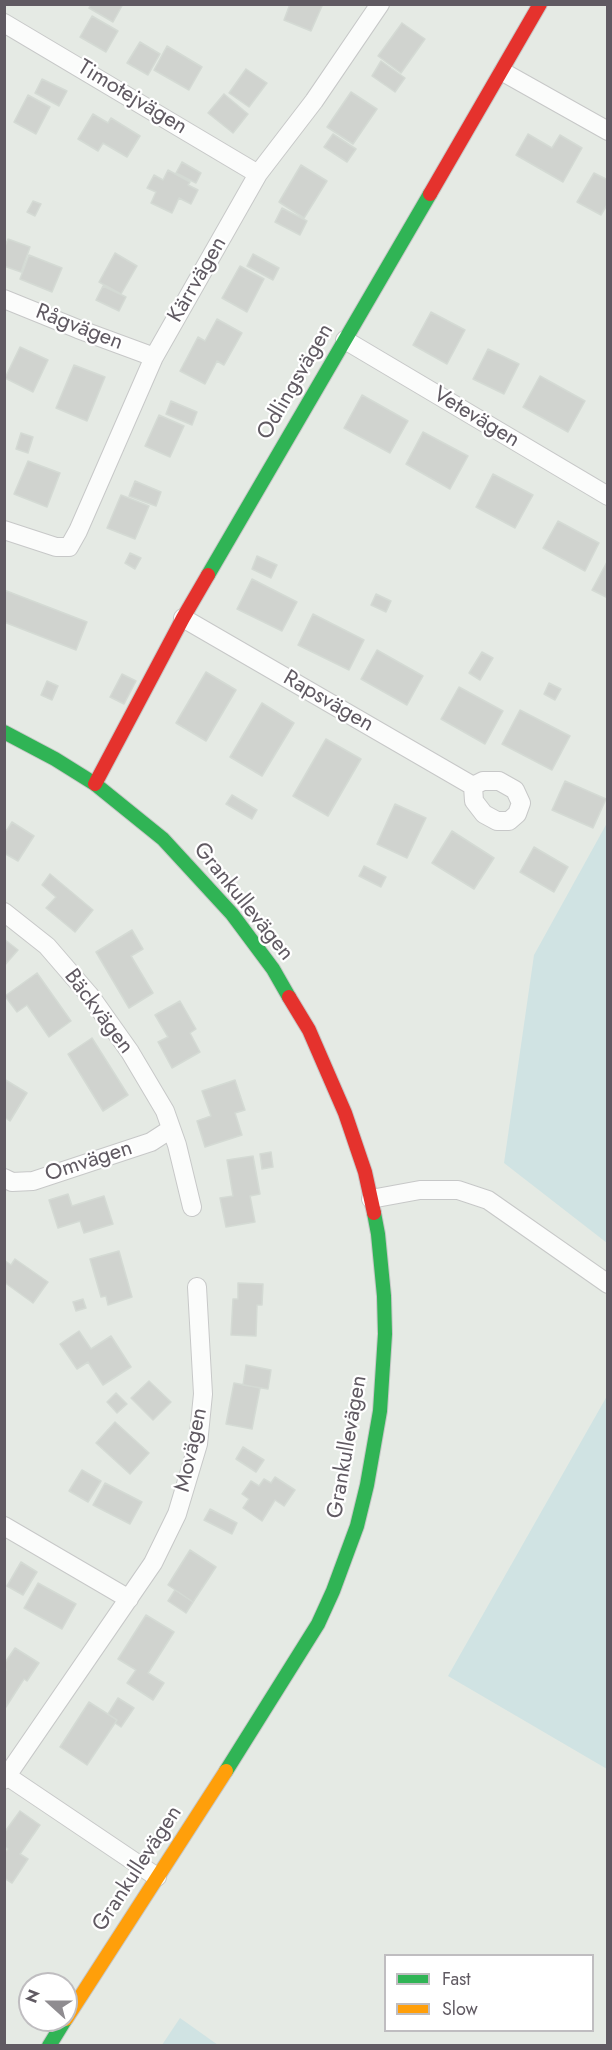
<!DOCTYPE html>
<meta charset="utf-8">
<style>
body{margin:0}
#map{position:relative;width:612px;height:2050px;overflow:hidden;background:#e5eae4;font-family:Jost,sans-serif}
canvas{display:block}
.frame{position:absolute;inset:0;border:6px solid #605a62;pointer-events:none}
.legend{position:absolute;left:384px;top:1954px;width:210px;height:78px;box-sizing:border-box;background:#fff;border:2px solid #bfbdc0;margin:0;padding:8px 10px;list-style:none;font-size:18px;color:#605a62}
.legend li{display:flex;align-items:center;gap:12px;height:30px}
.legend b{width:30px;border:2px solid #bfbdc0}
.north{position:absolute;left:18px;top:1972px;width:60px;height:60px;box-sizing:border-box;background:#fff;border:2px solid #bfbdc0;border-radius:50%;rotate:291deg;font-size:16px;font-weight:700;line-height:24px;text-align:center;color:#605a62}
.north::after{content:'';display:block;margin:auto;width:21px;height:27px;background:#8f8c90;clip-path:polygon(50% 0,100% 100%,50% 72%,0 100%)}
</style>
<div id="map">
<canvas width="612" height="2050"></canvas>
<div class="frame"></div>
<ul class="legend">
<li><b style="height:8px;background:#30b455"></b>Fast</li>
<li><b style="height:8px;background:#ff9f0a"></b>Slow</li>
</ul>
<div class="north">N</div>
</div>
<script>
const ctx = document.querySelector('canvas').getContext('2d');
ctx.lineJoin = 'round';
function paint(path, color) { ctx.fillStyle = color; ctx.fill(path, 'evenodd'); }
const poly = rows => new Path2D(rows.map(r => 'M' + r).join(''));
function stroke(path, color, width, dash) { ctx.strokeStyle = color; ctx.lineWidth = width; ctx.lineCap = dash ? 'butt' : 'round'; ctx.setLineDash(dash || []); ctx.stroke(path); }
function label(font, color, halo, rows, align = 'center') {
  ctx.font = font + ' Jost,sans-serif'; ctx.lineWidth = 4.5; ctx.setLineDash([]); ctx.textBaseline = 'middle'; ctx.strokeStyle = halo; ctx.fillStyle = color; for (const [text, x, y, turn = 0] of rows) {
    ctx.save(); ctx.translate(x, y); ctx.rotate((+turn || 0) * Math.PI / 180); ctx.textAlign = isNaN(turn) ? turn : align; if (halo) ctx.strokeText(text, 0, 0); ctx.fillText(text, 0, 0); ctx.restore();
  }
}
const green = poly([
 [607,823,607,1243,504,1163,534,955],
 [607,1396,607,1769,448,1676],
 [180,2018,218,2045,162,2045]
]);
const building = poly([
 [91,4,123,4,113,22,89,8,91,4],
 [290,4,317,4,322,6,311,31,284,20,290,4],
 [92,16,118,31,106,52,80,37,92,16],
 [402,23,425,39,401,73,378,56,402,23],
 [140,42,160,54,148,75,127,63,140,42],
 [167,46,202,67,189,90,154,70,167,46],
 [381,61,405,78,395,92,372,76,381,61],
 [246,69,267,83,249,107,229,93,246,69],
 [42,79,67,91,59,106,35,93,42,79],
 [351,92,377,109,353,144,327,127,351,92],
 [224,94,248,114,233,133,208,113,224,94],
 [28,95,50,107,36,134,14,122,28,95],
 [93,114,108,123,111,118,140,136,127,157,103,143,98,151,78,139,93,114],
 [333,134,356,149,347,162,324,147,333,134],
 [528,134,552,148,560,135,582,148,563,182,516,155,528,134],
 [182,162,201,173,196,183,176,173,182,162],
 [301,165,327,181,304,218,279,202,301,165],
 [168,170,190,182,188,185,198,190,191,204,179,198,172,213,151,203,156,192,147,188,154,175,163,180,168,170],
 [594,173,608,180,608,203,601,215,577,202,594,173],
 [33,201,41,204,35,216,27,212,33,201],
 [282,208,307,221,300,235,275,222,282,208],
 [8,239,30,247,21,272,4,266,4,249,8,239],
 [115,253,137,266,121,294,99,282,115,253],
 [253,254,279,268,273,280,247,266,253,254],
 [29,255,62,268,52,292,20,279,29,255],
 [240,266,264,279,247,312,222,298,240,266],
 [103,286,126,297,119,311,96,300,103,286],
 [431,312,465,330,447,364,413,345,431,312],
 [217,319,242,333,224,365,217,361,205,384,180,371,198,337,205,341,217,319],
 [20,347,48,360,33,392,5,378,20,347],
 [488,349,519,364,504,394,473,379,488,349],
 [74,365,105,377,87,421,56,408,74,365],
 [540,376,585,401,568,432,523,407,540,376],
 [362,395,408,421,390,453,344,428,362,395],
 [171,401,197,412,192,425,166,414,171,401],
 [159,415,184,426,170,457,145,446,159,415],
 [423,432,468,456,450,489,406,464,423,432],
 [21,433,33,437,28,453,16,449,21,433],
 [28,461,60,473,47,507,14,494,28,461],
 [493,474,533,495,515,528,476,507,493,474],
 [135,481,161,492,156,506,129,496,135,481],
 [121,495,149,506,135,539,107,528,121,495],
 [558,521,599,543,585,571,543,548,558,521],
 [130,553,141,558,135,569,125,563,130,553],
 [257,556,277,565,271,578,252,569,257,556],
 [608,560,608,598,592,590,608,560],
 [252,579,297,602,282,631,237,609,252,579],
 [4,590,87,622,76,650,4,622,4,590],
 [376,594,391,601,386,612,371,605,376,594],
 [313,614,364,640,349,670,298,645,313,614],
 [377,650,423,676,407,705,361,679,377,650],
 [482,652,493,658,480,680,469,673,482,652],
 [206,672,236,690,206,741,176,723,206,672],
 [122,674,136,681,124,704,110,697,122,674],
 [47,681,58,686,52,700,41,695,47,681],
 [549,683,561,689,555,700,544,694,549,683],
 [459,687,503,711,485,744,441,719,459,687],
 [262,703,294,723,262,776,230,757,262,703],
 [520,710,570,736,552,770,502,744,520,710],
 [326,739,361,759,328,816,293,796,326,739],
 [565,781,606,799,593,828,552,810,565,781],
 [232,795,257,810,252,819,226,804,232,795],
 [395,804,426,818,407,858,377,844,395,804],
 [12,822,34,836,18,861,4,853,4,829,7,830,12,822],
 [452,831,494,858,474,889,432,863,452,831],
 [534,847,568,867,554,892,520,872,534,847],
 [364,866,386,877,381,887,359,876,364,866],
 [50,874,93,910,75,932,46,908,56,897,42,885,50,874],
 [132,930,143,949,131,956,153,993,129,1008,96,952,132,930],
 [4,939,18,950,4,966,4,939],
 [37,973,71,1021,49,1037,27,1005,17,1012,5,996,37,973],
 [180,1001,196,1029,190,1033,200,1052,172,1068,158,1042,168,1037,155,1015,180,1001],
 [92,1038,128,1095,103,1111,68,1054,92,1038],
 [4,1079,27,1093,10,1121,4,1117,4,1079],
 [235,1080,245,1110,235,1113,242,1135,205,1147,197,1121,211,1116,202,1091,235,1080],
 [271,1152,273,1167,262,1169,260,1154,271,1152],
 [253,1156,260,1194,250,1196,255,1222,226,1227,220,1198,233,1196,227,1160,253,1156],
 [68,1194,72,1206,104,1196,113,1224,84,1233,80,1221,58,1228,49,1200,68,1194],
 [119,1251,132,1297,108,1305,106,1296,101,1297,90,1259,119,1251],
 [15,1259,48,1282,33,1303,4,1282,4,1260,11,1265,15,1259],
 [238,1283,263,1284,262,1305,257,1305,256,1336,231,1335,233,1299,238,1299,238,1283],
 [83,1299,86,1308,76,1311,73,1302,83,1299],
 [79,1331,91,1349,111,1336,131,1367,103,1385,88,1362,77,1369,60,1344,79,1331],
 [246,1365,271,1370,268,1389,243,1385,246,1365],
 [149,1381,171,1402,153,1420,131,1398,149,1381],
 [234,1383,260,1388,252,1429,226,1424,234,1383],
 [116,1393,127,1404,117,1413,107,1402,116,1393],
 [115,1422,149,1453,130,1474,96,1443,115,1422],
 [243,1447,264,1460,256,1472,236,1459,243,1447],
 [82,1470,101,1481,88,1502,69,1491,82,1470],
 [275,1477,295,1490,284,1506,275,1500,262,1521,243,1508,249,1499,242,1494,251,1481,259,1486,264,1479,271,1483,275,1477],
 [105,1483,142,1502,130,1524,93,1505,105,1483],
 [210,1509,237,1523,232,1534,204,1520,210,1509],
 [190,1550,216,1567,193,1602,168,1585,190,1550],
 [21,1562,37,1572,23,1595,7,1586,21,1562],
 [38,1583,76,1604,62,1629,24,1608,38,1583],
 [175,1590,193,1602,186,1613,168,1601,175,1590],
 [146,1615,174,1632,148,1673,164,1683,153,1700,127,1683,136,1670,118,1659,146,1615],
 [15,1648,39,1663,27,1681,24,1679,6,1707,4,1672,6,1670,4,1664,15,1648],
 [118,1698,134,1708,121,1727,115,1723,117,1720,108,1714,118,1698],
 [89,1702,117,1720,87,1765,60,1747,89,1702],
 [20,1811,40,1825,20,1854,28,1859,12,1883,4,1878,4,1853,8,1849,4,1846,4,1833,20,1811]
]);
const street = poly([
 [4,23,258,174],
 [503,72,608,131],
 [4,299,78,329,154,357],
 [345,340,608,496],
 [4,530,56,547,69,547,78,531,154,357,258,174,314,101,380,4],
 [183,618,473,786,483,781,499,781,515,790,521,803,517,814,509,821,497,821,484,814,474,801,473,786],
 [4,912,47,946,91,997,130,1052,165,1111,177,1145,192,1207],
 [4,1178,12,1182,33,1181,151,1142,171,1129],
 [371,1199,420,1190,458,1190,488,1200,608,1284],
 [4,1526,129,1599],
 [4,1774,157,1877],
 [4,1780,153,1563,177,1514,198,1444,203,1394,197,1287]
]);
const fast = poly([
 [208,575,430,194],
 [4,732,55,759,95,784,163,839,232,914,273,969,289,997],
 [226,1771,318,1624,333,1591,357,1526,367,1485,380,1411,385,1334,384,1296,378,1234,374,1213],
 [49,2046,65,2020]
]);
const slow = poly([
 [66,2019,226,1771]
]);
const jam = poly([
 [430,194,540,4],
 [95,784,183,618,208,575],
 [289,997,309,1030,345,1113,365,1172,374,1213]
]);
const streetNames = [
 ["Timotejvägen",132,98,31],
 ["Kärrvägen",198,280,-60],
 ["Rågvägen",79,328,21],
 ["Odlingsvägen",296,382,-60],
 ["Vetevägen",476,418,31],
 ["Rapsvägen",328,702,30],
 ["Grankullevägen",243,902,51],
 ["Bäckvägen",98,1012,53],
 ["Omvägen",89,1162,-18],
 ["Grankullevägen",348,1447,-80],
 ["Movägen",192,1450,-78],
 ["Grankullevägen",138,1869,-57]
];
paint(green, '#d0e3e3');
paint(building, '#d0d3cf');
stroke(building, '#d4dad4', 1.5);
stroke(street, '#c7c8c8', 20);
stroke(fast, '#c6c7c6', 16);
stroke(slow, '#c6c7c6', 16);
stroke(jam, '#c6c7c6', 16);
stroke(street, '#fbfcfb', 18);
stroke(fast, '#30b455', 14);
stroke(slow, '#ff9f0a', 14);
stroke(jam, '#e5322d', 14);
label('22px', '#605a62', '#fff', streetNames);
</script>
